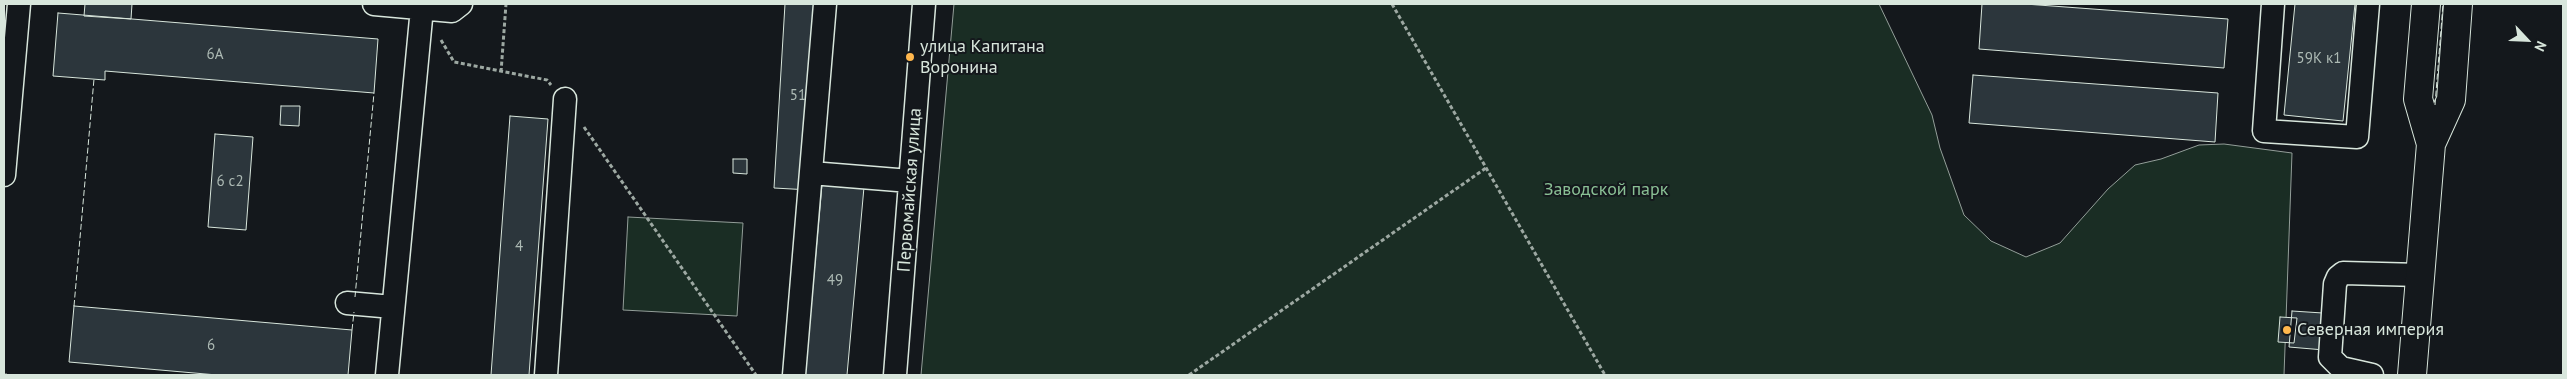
<!DOCTYPE html>
<meta charset="utf-8">
<style>
body{margin:0}
#map{position:relative;width:2567px;height:379px;overflow:hidden;background:#14181c;font-family:"PT Sans",sans-serif}
canvas{display:block}
.frame{position:absolute;inset:0;border:5px solid #d8e6dc;pointer-events:none}
.north{position:absolute;left:2502px;top:15px;width:50px;height:50px;-webkit-text-stroke:4px #14181c;paint-order:stroke;rotate:115deg;font-size:14px;font-weight:700;line-height:20px;text-align:center;color:#d8e6dc}
.north::after{content:'';display:block;margin:auto;width:18px;height:22px;background:#d8e6dc;clip-path:polygon(50% 0,100% 100%,50% 72%,0 100%)}
</style>
<div id="map">
<canvas width="2567" height="379"></canvas>
<div class="frame"></div>
<div class="north">N</div>
</div>
<script>
const ctx = document.querySelector('canvas').getContext('2d');
ctx.lineJoin = 'round';
function paint(path, color) { ctx.fillStyle = color; ctx.fill(path, 'evenodd'); }
const poly = rows => new Path2D(rows.map(r => 'M' + r).join(''));
function stroke(path, color, width, dash) { ctx.strokeStyle = color; ctx.lineWidth = width; ctx.lineCap = dash ? 'butt' : 'round'; ctx.setLineDash(dash || []); ctx.stroke(path); }
function label(font, color, halo, rows, align = 'center') {
  ctx.font = font + ' "PT Sans",sans-serif'; ctx.lineWidth = 4; ctx.setLineDash([]); ctx.textBaseline = 'middle'; ctx.strokeStyle = halo; ctx.fillStyle = color; for (const [text, x, y, turn = 0] of rows) {
    ctx.save(); ctx.translate(x, y); ctx.rotate((+turn || 0) * Math.PI / 180); ctx.textAlign = isNaN(turn) ? turn : align; if (halo) ctx.strokeText(text, 0, 0); ctx.fillText(text, 0, 0); ctx.restore();
  }
}
const green = poly([
 [954,4,1879,4,1932,115,1940,148,1964,215,1991,241,2026,257,2060,243,2108,189,2135,165,2161,159,2199,145,2224,144,2292,153,2284,375,921,375,954,4],
 [628,217,743,223,737,316,623,310,628,217]
]);
const building = poly([
 [85,4,132,4,131,19,84,16,85,4],
 [785,4,822,4,810,190,774,188,785,4],
 [1982,4,2025,4,2228,19,2224,68,1979,49,1982,4],
 [2295,4,2355,4,2343,121,2284,115,2295,4],
 [58,13,378,39,374,93,105,71,105,80,53,76,58,13],
 [1973,75,2218,93,2215,142,1969,123,1973,75],
 [281,106,300,106,299,126,280,125,281,106],
 [510,116,548,119,529,375,491,375,510,116],
 [215,134,253,137,246,230,208,227,215,134],
 [733,159,747,159,747,174,733,173,733,159],
 [822,184,864,187,847,375,805,375,822,184],
 [74,306,352,330,348,375,217,375,69,362,74,306],
 [2292,311,2338,314,2336,351,2289,347,2292,311],
 [2280,317,2297,318,2294,343,2278,342,2280,317]
]);
const path = poly([
 [1392,4,1605,375],
 [441,40,454,62,547,80,551,85],
 [501,72,506,4],
 [584,127,756,375],
 [4,375,7,375],
 [1189,375,1486,168]
]);
const minor = poly([
 [374,4,452,11,461,4],
 [2273,4,2264,131,2357,137,2368,4],
 [811,173,910,181],
 [4,175,19,4],
 [347,303,393,307],
 [387,375,422,8],
 [546,375,565,99],
 [794,375,825,4],
 [895,375,924,4],
 [2372,375,2341,368,2330,357,2335,284,2338,277,2343,273,2420,275]
]);
const major = poly([
 [2426,4,2418,99,2431,144],
 [2412,375,2431,144,2451,100,2458,4]
]);
const fence = poly([
 [2435,105,2443,4],
 [355,297,374,93],
 [74,306,94,79],
 [352,330,354,312]
]);
const markers = [
 [910,57,5,"#ffb74d"],
 [2287,330,5,"#ffb74d"]
];
const numberNames = [
 ["6А",215,55],
 ["59К к1",2319,59],
 ["51",798,96],
 ["6 с2",230,182],
 ["4",519,247],
 ["49",835,281],
 ["6",211,346]
];
const poiNames = [
 ["улица Капитана",920,47],
 ["Воронина",920,68],
 ["Северная империя",2297,330]
];
const streetNames = [
 ["Первомайская улица",910,190,-86]
];
const parkNames = [
 ["Заводской парк",1606,190]
];
paint(green, '#1a2d24');
stroke(green, '#939e99', 1);
paint(building, '#2c363c');
stroke(building, '#d8e6dc', 1);
stroke(minor, '#d8e6dc', 25);
stroke(major, '#d8e6dc', 30);
stroke(path, '#9da8a2', 3, [4, 2.5]);
stroke(minor, '#14181c', 22);
stroke(major, '#14181c', 28);
stroke(fence, '#d8e6dc', 1, [6, 2.5]);
for (const [x, y, r, color] of markers) { const dot = new Path2D(); dot.arc(x, y, r, 0, 2 * Math.PI); ctx.fillStyle = color; ctx.fill(dot); stroke(dot, '#14181c', 2); }
label('15px', '#adbab4', null, numberNames);
label('18px', '#d8e6dc', '#14181c', poiNames, 'left');
label('18px', '#d8e6dc', '#14181c', streetNames);
label('18px', '#8ac095', '#14181c', parkNames);
</script>
